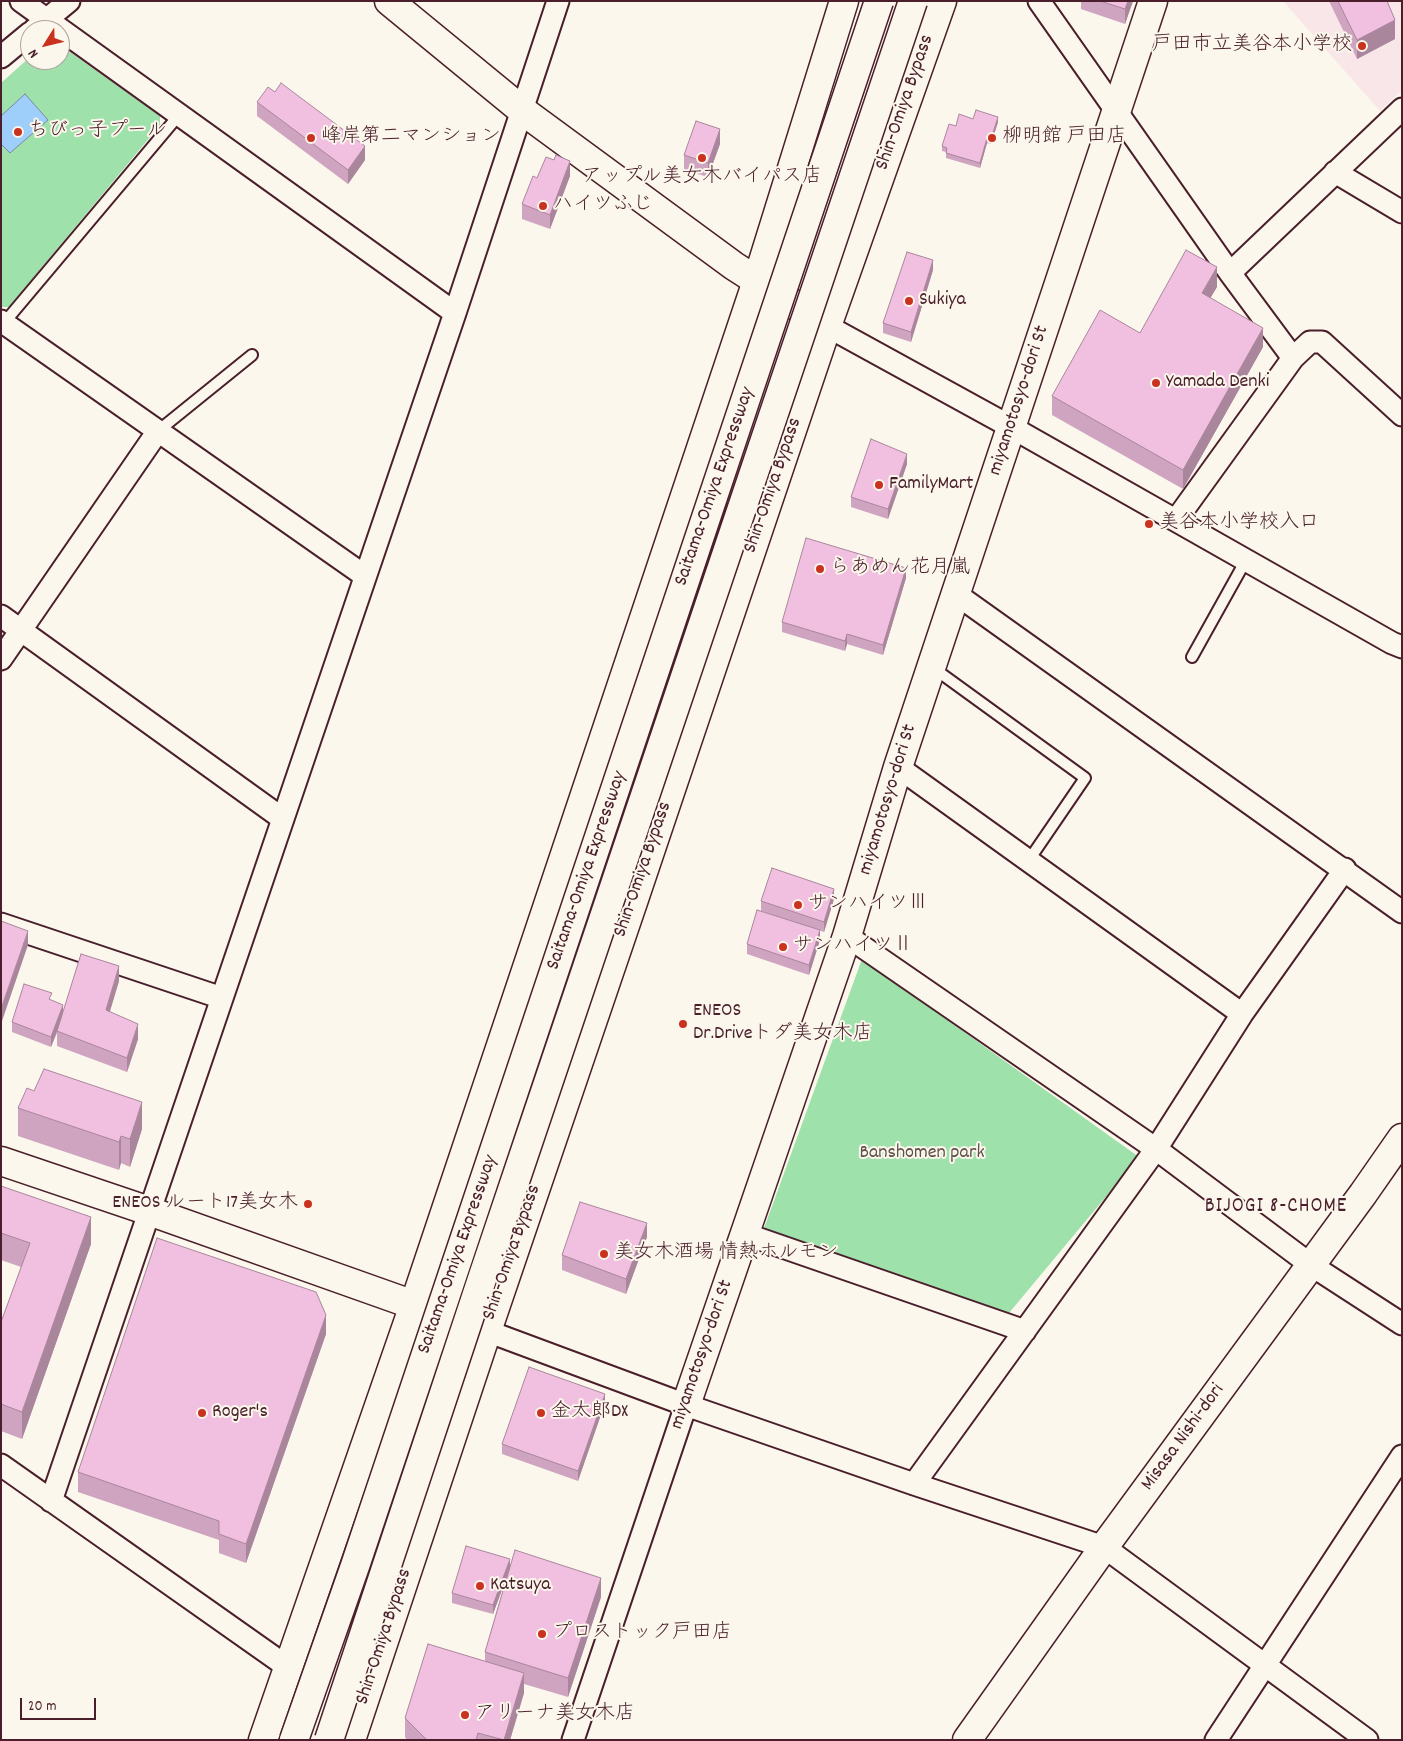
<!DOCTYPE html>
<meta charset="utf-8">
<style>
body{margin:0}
#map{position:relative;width:1403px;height:1741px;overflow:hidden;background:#fbf7ec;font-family:Dekko,sans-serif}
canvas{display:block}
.frame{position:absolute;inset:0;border:2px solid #4a1f2b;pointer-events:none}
.north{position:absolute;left:20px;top:20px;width:50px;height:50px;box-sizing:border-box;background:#fbf7ec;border:1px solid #b4a19f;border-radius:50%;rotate:234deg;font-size:14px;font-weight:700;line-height:20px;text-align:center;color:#4a1f2b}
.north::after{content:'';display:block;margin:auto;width:18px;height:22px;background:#c8321e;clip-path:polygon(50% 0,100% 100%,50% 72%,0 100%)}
.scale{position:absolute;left:20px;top:1698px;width:76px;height:22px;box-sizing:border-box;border:2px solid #4a1f2b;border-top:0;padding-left:6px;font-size:15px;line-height:18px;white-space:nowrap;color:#4a1f2b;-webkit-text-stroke:4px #fbf7ec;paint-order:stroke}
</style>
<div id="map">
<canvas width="1403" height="1741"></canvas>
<div class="frame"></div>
<div class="north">N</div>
<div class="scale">20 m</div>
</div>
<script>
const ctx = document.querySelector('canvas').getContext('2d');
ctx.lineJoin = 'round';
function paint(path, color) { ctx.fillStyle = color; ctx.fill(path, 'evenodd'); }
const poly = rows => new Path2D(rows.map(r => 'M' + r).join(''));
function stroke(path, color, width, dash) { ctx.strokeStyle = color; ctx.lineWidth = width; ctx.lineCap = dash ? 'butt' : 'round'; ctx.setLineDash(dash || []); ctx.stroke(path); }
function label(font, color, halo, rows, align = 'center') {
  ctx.font = font + ' Dekko,"Klee One",sans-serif'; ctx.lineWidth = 4; ctx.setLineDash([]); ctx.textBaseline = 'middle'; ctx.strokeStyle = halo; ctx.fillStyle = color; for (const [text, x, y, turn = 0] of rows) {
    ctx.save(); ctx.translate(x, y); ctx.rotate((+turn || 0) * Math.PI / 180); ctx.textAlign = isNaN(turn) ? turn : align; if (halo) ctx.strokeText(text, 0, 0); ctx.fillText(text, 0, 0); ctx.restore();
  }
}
const built = poly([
 [1283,1,1402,1,1402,90,1380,111]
]);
const green = poly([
 [60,45,160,116,160,125,9,307,1,307,1,83,30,57,30,60,60,60],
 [862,959,1139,1157,1009,1313,763,1231]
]);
const water = poly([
 [25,94,48,120,10,153,1,144,1,116,25,94]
]);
const lane = poly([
 [4,323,179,115],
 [158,431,252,355],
 [1192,657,1246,560],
 [932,667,1085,778,1029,860]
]);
const street = poly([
 [21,1,455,313],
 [1039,1,1230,273,1293,358],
 [34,30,69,1],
 [1,57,30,33],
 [1335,172,1402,212],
 [1230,273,1402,109],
 [1,321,365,576],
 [827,326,1011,427,1392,643,1402,647],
 [1176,520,1293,358,1310,342,1322,342,1402,415],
 [956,594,1402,912],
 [1,616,283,819],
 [1,659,158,431],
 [898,767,1242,1014],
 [1,924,222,998],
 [847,936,1156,1149,1311,1265,1402,1324],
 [745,1234,1025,1331],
 [487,1331,686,1405,914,1484,1104,1547,1367,1740],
 [1,1465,289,1668],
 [914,1484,1156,1149,1242,1014,1345,869],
 [51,1501,455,313,558,1],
 [573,1740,686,1405],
 [1216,1740,1402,1456]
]);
const secondary = poly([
 [389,1,523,111,734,266,826,325],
 [1,1161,149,1211,414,1305],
 [686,1405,847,936,898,767,1153,1],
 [967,1740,1104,1547,1363,1194,1402,1138]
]);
const highway = poly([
 [263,1740,414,1305,757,281,844,1],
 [351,1740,487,1331,632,905,827,326,942,1]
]);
const highwayBridge = poly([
 [294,1740,355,1566,879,1],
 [329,1740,481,1282,913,1]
]);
const wall = poly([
 [1081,1,1133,1,1125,24,1081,9],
 [1329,1,1387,1,1395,39,1357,59],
 [257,102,365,160,348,184,257,116],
 [973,119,998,122,991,144,987,143,980,168,946,158,946,152,942,151,942,146,956,126],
 [720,144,708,177,684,170,684,155],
 [570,176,550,229,522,219,522,204,537,178],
 [933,270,911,342,883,333,883,323],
 [1217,287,1210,298,1263,347,1183,489,1052,415,1052,396,1140,333],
 [907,464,888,519,851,507,851,497],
 [906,578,883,655,847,644,845,651,782,632,782,622],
 [834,899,824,932,761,911,761,901],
 [820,940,809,975,747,954,747,944],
 [119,981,110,1011,138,1039,127,1072,57,1046,57,1033,51,1047,12,1032,12,1022,52,1000,63,1011],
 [34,1091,142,1129,130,1167,121,1163,119,1170,18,1136,18,1108],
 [1,1186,91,1244,22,1439,1,1431,1,1322,21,1267,1,1260],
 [647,1237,626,1294,562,1270,562,1255],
 [326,1334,246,1563,219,1553,219,1540,78,1492,78,1472],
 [605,1403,578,1481,502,1454,502,1444],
 [510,1568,601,1597,568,1697,524,1684,524,1693,510,1740,407,1740,405,1737,405,1718,485,1661,485,1652,508,1572,493,1614,452,1603,452,1593]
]);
const shadedWall = poly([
 [1128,1,1133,1,1125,24,1125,9],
 [1395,20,1395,39,1357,59,1357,40],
 [998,117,998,122,991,144,991,139],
 [720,129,720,144,708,177,708,163],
 [987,138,987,143,980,168,980,163],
 [365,146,365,160,348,184,348,170],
 [570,161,570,176,550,229,550,215],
 [933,260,933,270,911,342,911,332],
 [1217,267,1217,287,1202,312,1202,293],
 [1263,328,1263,347,1183,489,1183,470],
 [907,454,907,464,888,519,888,509],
 [906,568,906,578,883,655,883,645],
 [847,634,847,644,845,651,845,641],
 [834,889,834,899,824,932,824,922],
 [820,930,820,940,809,975,809,965],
 [28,931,28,945,1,1024,1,1009],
 [119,966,119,981,106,1024,106,1010],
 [63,1005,63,1015,51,1047,51,1037],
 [138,1024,138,1039,127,1072,127,1058],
 [142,1102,142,1129,130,1167,130,1139],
 [121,1136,121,1163,119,1170,119,1142],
 [91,1217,91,1244,22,1439,22,1412],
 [647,1223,647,1237,626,1294,626,1279],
 [326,1315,326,1334,246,1563,246,1544],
 [605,1394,605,1403,578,1481,578,1471],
 [510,1559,510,1569,493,1614,493,1605],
 [601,1578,601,1597,568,1697,568,1678],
 [524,1673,524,1693,510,1740,504,1740]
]);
const building = poly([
 [1100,1,1128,1,1125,9,1100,1],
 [1338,1,1387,1,1395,20,1357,40,1338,1],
 [281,83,365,146,348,170,257,102,268,87,275,92,281,83],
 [976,110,998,117,991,139,987,138,980,163,946,153,947,148,942,146,949,124,956,126,959,114,973,119,976,110],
 [696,121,720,129,708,163,684,155,696,121],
 [556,155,570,161,550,215,522,204,533,176,537,178,546,157,554,160,556,155],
 [1186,250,1217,267,1202,293,1263,328,1183,470,1052,396,1100,310,1140,333,1186,250],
 [907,252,933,260,911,332,883,323,907,252],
 [871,439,907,454,888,509,851,497,871,439],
 [806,538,906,568,883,645,847,634,845,641,782,622,806,538],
 [772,868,834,889,824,922,761,901,772,868],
 [757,910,820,930,809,965,747,944,757,910],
 [1,921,28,931,1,1009,1,921],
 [81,954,119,966,106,1010,138,1024,127,1058,57,1031,81,954],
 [24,984,52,993,49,999,63,1005,51,1037,12,1022,24,984],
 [44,1069,142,1102,130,1139,121,1136,119,1142,18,1108,27,1088,34,1091,44,1069],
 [1,1186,91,1217,22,1412,1,1404,1,1322,30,1243,1,1233,1,1186],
 [580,1202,647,1223,626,1279,562,1255,580,1202],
 [157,1238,316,1292,326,1315,246,1544,219,1534,219,1521,78,1472,157,1238],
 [529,1367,605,1394,578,1471,502,1444,529,1367],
 [466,1546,510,1559,493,1605,452,1593,466,1546],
 [515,1550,601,1578,568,1678,485,1652,515,1550],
 [428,1644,524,1673,504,1740,478,1733,476,1740,427,1740,405,1718,428,1644]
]);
const markers = [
 [1362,46,5,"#c8321e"],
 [18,132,5,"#c8321e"],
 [311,138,5,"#c8321e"],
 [992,138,5,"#c8321e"],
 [702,158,5,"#c8321e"],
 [543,206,5,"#c8321e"],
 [909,301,5,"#c8321e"],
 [1156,383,5,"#c8321e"],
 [879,485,5,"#c8321e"],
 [1149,524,5,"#c8321e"],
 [820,569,5,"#c8321e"],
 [798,905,5,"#c8321e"],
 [783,947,5,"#c8321e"],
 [683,1024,5,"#c8321e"],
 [308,1204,5,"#c8321e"],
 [604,1254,5,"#c8321e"],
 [202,1413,5,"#c8321e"],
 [541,1413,5,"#c8321e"],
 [480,1586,5,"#c8321e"],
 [542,1634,5,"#c8321e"],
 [465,1715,5,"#c8321e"]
];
const poiNames = [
 ["戸田市立美谷本小学校",1352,46,"right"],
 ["ちびっ子プール",28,132],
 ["峰岸第二マンション",321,138],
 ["柳明館 戸田店",1002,138],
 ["アップル美女木バイパス店",702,178,"center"],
 ["ハイツふじ",553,206],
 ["Sukiya",919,301],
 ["Yamada Denki",1166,383],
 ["FamilyMart",889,485],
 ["美谷本小学校入口",1159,524],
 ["らあめん花月嵐",830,569],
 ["サンハイツⅢ",808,905],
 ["サンハイツⅡ",793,947],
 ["ENEOS",693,1012],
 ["Dr.Driveトダ美女木店",693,1035],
 ["ENEOS ルート17美女木",298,1204,"right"],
 ["美女木酒場 情熱ホルモン",614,1254],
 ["Roger's",212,1413],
 ["金太郎DX",551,1413],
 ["Katsuya",490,1586],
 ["プロストック戸田店",552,1634],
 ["アリーナ美女木店",475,1715]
];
const streetNames = [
 ["Shin-Omiya Bypass",906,103,-71],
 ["miyamotosyo-dori St",1020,401,-72],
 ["Shin-Omiya Bypass",774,486,-71],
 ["Saitama-Omiya Expressway",716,487,-71],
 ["miyamotosyo-dori St",889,800,-73],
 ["Shin-Omiya Bypass",644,870,-71],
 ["Saitama-Omiya Expressway",588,871,-71],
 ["Shin-Omiya Bypass",513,1253,-71],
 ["Saitama-Omiya Expressway",459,1255,-71],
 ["miyamotosyo-dori St",703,1355,-71],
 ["Misasa Nishi-dori",1184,1438,-54],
 ["Shin-Omiya Bypass",385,1637,-72]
];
const parkNames = [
 ["Banshomen park",922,1154]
];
const neighbourhoodNames = [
 ["BIJOGI 8-CHOME",1276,1208]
];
paint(built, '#f8e6e8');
paint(green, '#9fe1ab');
paint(water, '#9ecefa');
stroke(water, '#7c88a7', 1);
stroke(lane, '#4a1f2b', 14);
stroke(street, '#4a1f2b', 25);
stroke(secondary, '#4a1f2b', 31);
stroke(highway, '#4a1f2b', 31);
stroke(lane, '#fbf7ec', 10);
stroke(street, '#fbf7ec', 21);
stroke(secondary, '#fbf7ec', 28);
stroke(highway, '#fbf7ec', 28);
stroke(highwayBridge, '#4a1f2b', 31, []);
stroke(highwayBridge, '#fbf7ec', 28);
paint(wall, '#cfa4c0');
paint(shadedWall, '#a9869c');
paint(building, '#f1bfdf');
stroke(building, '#a9869c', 1);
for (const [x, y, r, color] of markers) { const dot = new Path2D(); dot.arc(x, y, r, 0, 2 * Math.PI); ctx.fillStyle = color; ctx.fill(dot); stroke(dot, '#fbf7ec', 2); }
label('20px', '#4a1f2b', '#fbf7ec', poiNames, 'left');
label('20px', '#4a1f2b', '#fbf7ec', streetNames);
label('20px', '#5f504b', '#fbf7ec', parkNames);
ctx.letterSpacing = '1px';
label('21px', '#4a1f2b', '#fbf7ec', neighbourhoodNames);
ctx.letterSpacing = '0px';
</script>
